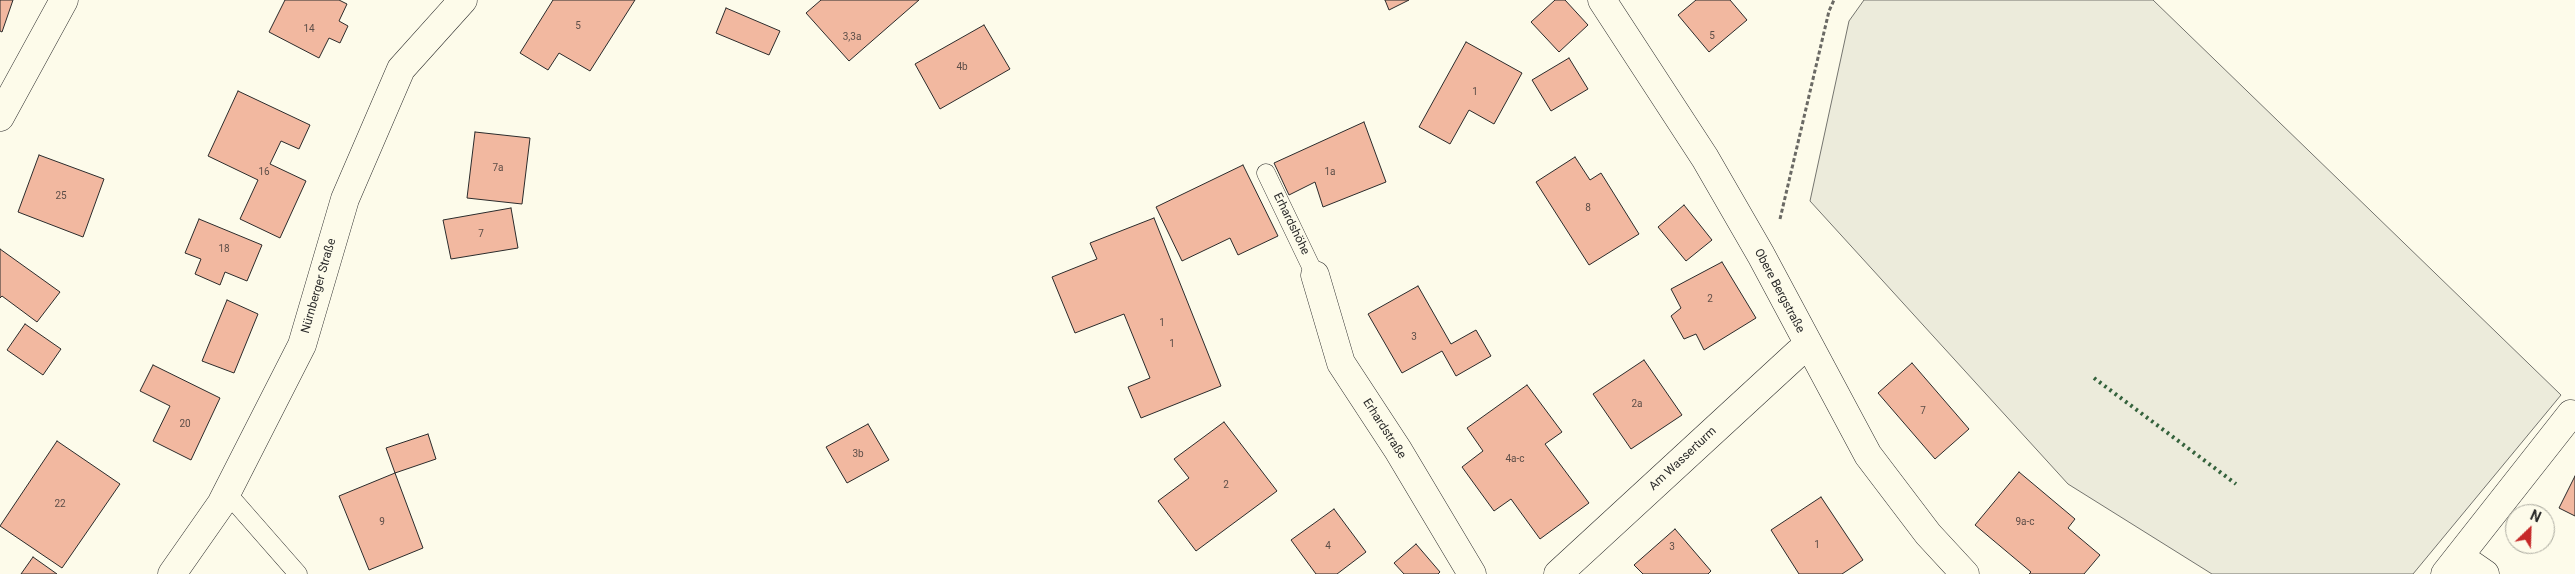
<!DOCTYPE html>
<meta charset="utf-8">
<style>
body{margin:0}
#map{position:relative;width:2575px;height:574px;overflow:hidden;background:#fdfbea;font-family:Roboto,sans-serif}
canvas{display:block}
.north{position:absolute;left:2505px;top:504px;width:50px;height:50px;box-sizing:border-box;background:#fdfbea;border:1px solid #a9a89e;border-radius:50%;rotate:24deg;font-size:14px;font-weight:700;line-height:20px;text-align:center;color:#2b2b2b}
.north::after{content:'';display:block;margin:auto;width:18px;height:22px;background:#c62828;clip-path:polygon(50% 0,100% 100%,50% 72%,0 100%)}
</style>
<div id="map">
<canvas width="2575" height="574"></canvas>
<div class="north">N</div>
</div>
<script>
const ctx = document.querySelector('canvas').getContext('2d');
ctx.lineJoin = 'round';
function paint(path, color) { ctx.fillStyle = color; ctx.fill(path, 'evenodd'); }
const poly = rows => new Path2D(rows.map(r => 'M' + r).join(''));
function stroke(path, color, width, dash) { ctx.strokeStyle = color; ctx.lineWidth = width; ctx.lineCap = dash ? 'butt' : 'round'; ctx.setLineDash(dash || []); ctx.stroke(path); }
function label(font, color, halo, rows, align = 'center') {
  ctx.font = font + ' Roboto,sans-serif'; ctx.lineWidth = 4; ctx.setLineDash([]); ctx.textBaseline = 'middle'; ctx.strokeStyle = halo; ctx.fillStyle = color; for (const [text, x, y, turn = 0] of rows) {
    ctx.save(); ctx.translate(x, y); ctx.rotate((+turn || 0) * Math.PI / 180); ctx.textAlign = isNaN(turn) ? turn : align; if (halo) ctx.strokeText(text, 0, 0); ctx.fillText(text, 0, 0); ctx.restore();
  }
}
const green = poly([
 [1864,0,2153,0,2561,395,2413,574,2212,574,2068,484,1810,201,1849,21,1864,0]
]);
const building = poly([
 [0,0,13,0,2,32,0,31,0,0],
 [285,0,339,0,347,4,339,21,348,26,340,43,329,38,319,58,269,32,285,0],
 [553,0,635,0,590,71,559,53,548,70,520,53,553,0],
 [821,0,919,0,849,61,806,13,821,0],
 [1385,0,1409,0,1389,10,1385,0],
 [1555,0,1565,0,1588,25,1559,52,1531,22,1555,0],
 [1696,0,1730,0,1747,20,1709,52,1678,15,1696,0],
 [726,8,780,31,769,55,716,33,726,8],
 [984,25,1010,69,940,109,915,64,984,25],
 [1466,42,1522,73,1494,124,1469,110,1450,144,1419,127,1466,42],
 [1569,58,1588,89,1551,111,1532,80,1569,58],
 [238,91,310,125,299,149,281,141,270,164,306,181,280,238,240,219,258,180,208,156,238,91],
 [1364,122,1386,182,1323,207,1315,182,1289,195,1274,163,1364,122],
 [475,132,530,138,522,204,467,198,475,132],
 [39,155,104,179,83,237,18,212,39,155],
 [1575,157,1590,180,1601,173,1639,234,1589,265,1536,182,1575,157],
 [1243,165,1278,236,1238,255,1230,238,1182,261,1156,207,1243,165],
 [1684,205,1712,240,1686,261,1658,227,1684,205],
 [511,208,518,248,451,259,443,220,511,208],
 [1154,218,1221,386,1141,418,1128,387,1150,378,1124,314,1075,333,1052,277,1097,259,1090,243,1154,218],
 [199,219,262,245,247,281,225,272,220,285,195,274,201,259,185,253,199,219],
 [0,249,60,292,37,322,2,296,0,298,0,249],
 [1722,262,1756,318,1704,350,1696,334,1684,339,1671,316,1681,308,1671,289,1722,262],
 [1418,286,1451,344,1476,330,1491,356,1456,376,1442,351,1402,373,1368,314,1418,286],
 [227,300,258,314,234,373,202,361,227,300],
 [25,324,61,349,43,375,7,350,25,324],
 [1644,360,1682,415,1631,449,1593,394,1644,360],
 [1912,363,1969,429,1935,459,1878,393,1912,363],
 [153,365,220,398,191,460,153,441,170,406,140,391,153,365],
 [1527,385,1562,432,1545,444,1589,503,1540,539,1511,499,1494,511,1462,467,1483,451,1467,428,1527,385],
 [1224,422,1277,491,1196,551,1158,501,1189,478,1174,459,1224,422],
 [868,424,889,460,847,483,826,447,868,424],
 [428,434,436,459,395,473,386,448,428,434],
 [57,441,120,484,62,568,0,526,57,441],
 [2019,472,2075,519,2068,528,2100,555,2084,574,2029,574,2031,572,1975,525,2019,472],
 [395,473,423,548,369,570,339,496,395,473],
 [2575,476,2575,516,2559,508,2575,476],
 [1821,497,1863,560,1842,574,1799,574,1771,530,1821,497],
 [1334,509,1366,552,1337,574,1316,574,1291,540,1334,509],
 [1675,529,1711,571,1708,574,1643,574,1634,565,1675,529],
 [1416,544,1440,572,1438,574,1404,574,1394,563,1416,544],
 [33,557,57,574,21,574,33,557]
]);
const path = poly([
 [1780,219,1829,11,1834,0]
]);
const service = poly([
 [1266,173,1315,275],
 [227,493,298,574]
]);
const minor = poly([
 [1602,0,1705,158,1761,255,1868,455,1928,534,1965,574],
 [0,117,64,0],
 [1315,275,1341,363,1398,450,1472,574],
 [2459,556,2485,574],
 [172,574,221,504,302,345,345,199,401,69,463,0],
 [1558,574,1798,353,1808,347],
 [2445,574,2571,414]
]);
const hedge = poly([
 [2094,378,2236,484]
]);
const numberNames = [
 ["5",578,26],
 ["14",309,29],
 ["5",1712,36],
 ["3,3a",852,37],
 ["4b",962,67],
 ["1",1475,92],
 ["7a",498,168],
 ["16",264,172],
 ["1a",1330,172],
 ["25",61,196],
 ["8",1588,208],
 ["7",481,234],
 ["18",224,249],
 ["2",1710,299],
 ["1",1162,323],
 ["3",1414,337],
 ["1",1172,344],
 ["2a",1637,404],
 ["7",1923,411],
 ["20",185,424],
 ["3b",858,454],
 ["4a-c",1515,459],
 ["2",1226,485],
 ["22",60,504],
 ["9",382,522],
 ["9a-c",2025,522],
 ["1",1817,545],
 ["4",1328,546],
 ["3",1672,547]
];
const streetNames = [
 ["Erhardshöhe",1291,224,64],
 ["Nürnberger Straße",319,286,-74],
 ["Obere Bergstraße",1779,291,62],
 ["Erhardstraße",1384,429,57],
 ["Am Wasserturm",1683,459,-43]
];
paint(green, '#ecebdb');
stroke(green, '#74746e', 1);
paint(building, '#f2b8a0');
stroke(building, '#2b2b2b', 1);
stroke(service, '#2b2b2b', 19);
stroke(minor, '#2b2b2b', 29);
stroke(path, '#6a6964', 3, [4, 2.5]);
stroke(service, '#fdfbea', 18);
stroke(minor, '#fdfbea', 28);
stroke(hedge, '#34623c', 4, [2.5, 4]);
label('10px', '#5d4e48', null, numberNames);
label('12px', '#2b2b2b', '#fdfbea', streetNames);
</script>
